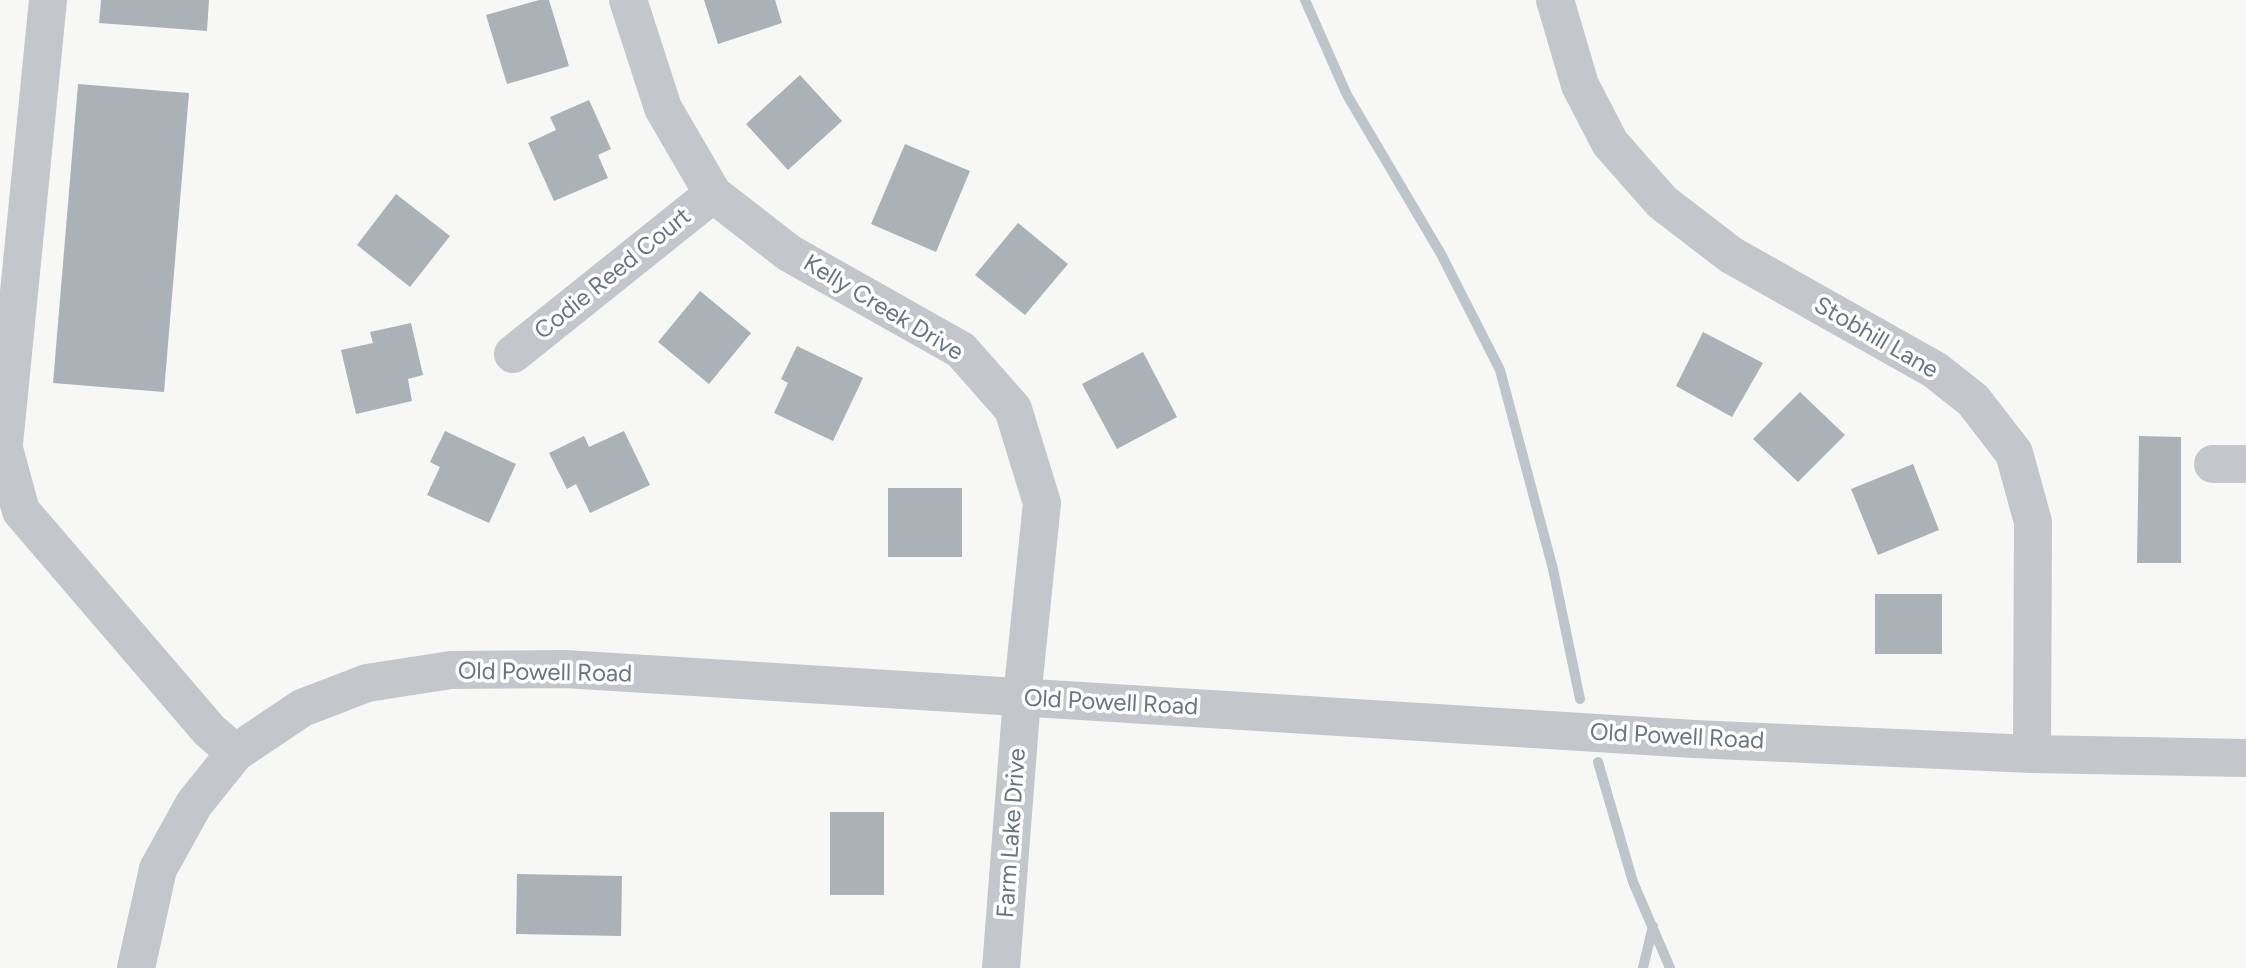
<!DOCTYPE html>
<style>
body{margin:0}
canvas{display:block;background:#f7f7f5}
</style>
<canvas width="2246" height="968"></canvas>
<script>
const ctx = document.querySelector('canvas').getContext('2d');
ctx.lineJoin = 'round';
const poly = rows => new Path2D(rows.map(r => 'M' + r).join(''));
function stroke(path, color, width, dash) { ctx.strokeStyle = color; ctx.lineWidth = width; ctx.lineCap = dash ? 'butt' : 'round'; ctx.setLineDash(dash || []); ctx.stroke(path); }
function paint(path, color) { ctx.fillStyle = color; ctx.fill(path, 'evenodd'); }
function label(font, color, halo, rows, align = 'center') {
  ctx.font = font + ' Figtree,sans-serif'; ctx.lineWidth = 7; ctx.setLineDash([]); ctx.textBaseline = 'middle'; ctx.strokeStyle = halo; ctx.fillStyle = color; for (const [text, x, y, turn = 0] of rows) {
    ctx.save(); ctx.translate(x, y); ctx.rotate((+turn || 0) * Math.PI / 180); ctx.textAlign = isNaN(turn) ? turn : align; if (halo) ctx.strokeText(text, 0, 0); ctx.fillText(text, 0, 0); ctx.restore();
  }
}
const stream = poly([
 [1305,0,1347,95,1441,254,1500,370,1553,569,1580,699],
 [1598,762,1633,882,1670,968],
 [1643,968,1653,926]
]);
const building = poly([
 [101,0,209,0,207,31,99,23],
 [539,0,549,0,569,66,507,84,486,15],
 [704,0,775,0,782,23,718,44],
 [800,75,842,121,788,170,746,124],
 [78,84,189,93,164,392,53,383],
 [589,100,611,149,598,155,608,178,554,201,528,143,556,130,550,117],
 [905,144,970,171,936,252,871,224],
 [396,194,450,236,410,287,357,245],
 [1018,223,1068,264,1025,315,975,275],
 [700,291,751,333,709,384,658,342],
 [411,323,423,375,408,379,412,401,356,414,341,350,373,343,370,332],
 [1703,332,1763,363,1732,417,1676,386],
 [797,346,863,378,833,441,774,413,788,383,781,379],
 [1143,352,1177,417,1117,449,1082,384],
 [1800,392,1845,435,1798,482,1753,439],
 [445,431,516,464,489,523,427,495,440,467,430,462],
 [624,431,650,485,590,513,576,484,567,489,549,453,584,436,589,447],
 [2139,436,2181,437,2181,563,2137,563],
 [1913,464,1939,530,1878,555,1851,489],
 [888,488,962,488,962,557,888,557],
 [1875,594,1942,594,1942,654,1875,654],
 [830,812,884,812,884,895,830,895],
 [517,874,622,876,621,936,516,934]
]);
const minor = poly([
 [628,0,663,108,713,194,789,253,961,350,1013,409,1042,503,1022,698,1001,968],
 [1555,0,1580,85,1610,143,1662,202,1731,255,1935,370,1973,400,2014,453,2033,522,2032,754],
 [513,354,713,194],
 [0,434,21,511,209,730,235,753],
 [4,444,48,0],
 [2213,464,2246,464],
 [136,968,158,869,194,804,235,753,302,708,367,683,451,670,565,669,1694,739,2032,754,2246,758]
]);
const streetNames = [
 ["Codie Reed Court",613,274,-39],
 ["Kelly Creek Drive",883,308,31],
 ["Stobhill Lane",1876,338,30],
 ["Old Powell Road",545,673,1],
 ["Old Powell Road",1111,703,3],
 ["Old Powell Road",1677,737,3],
 ["Farm Lake Drive",1012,833,-86]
];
stroke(stream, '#bdc5cb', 10);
paint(building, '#aab1b7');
stroke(minor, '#c3c6ca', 38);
label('24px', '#687584', '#fff', streetNames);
</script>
